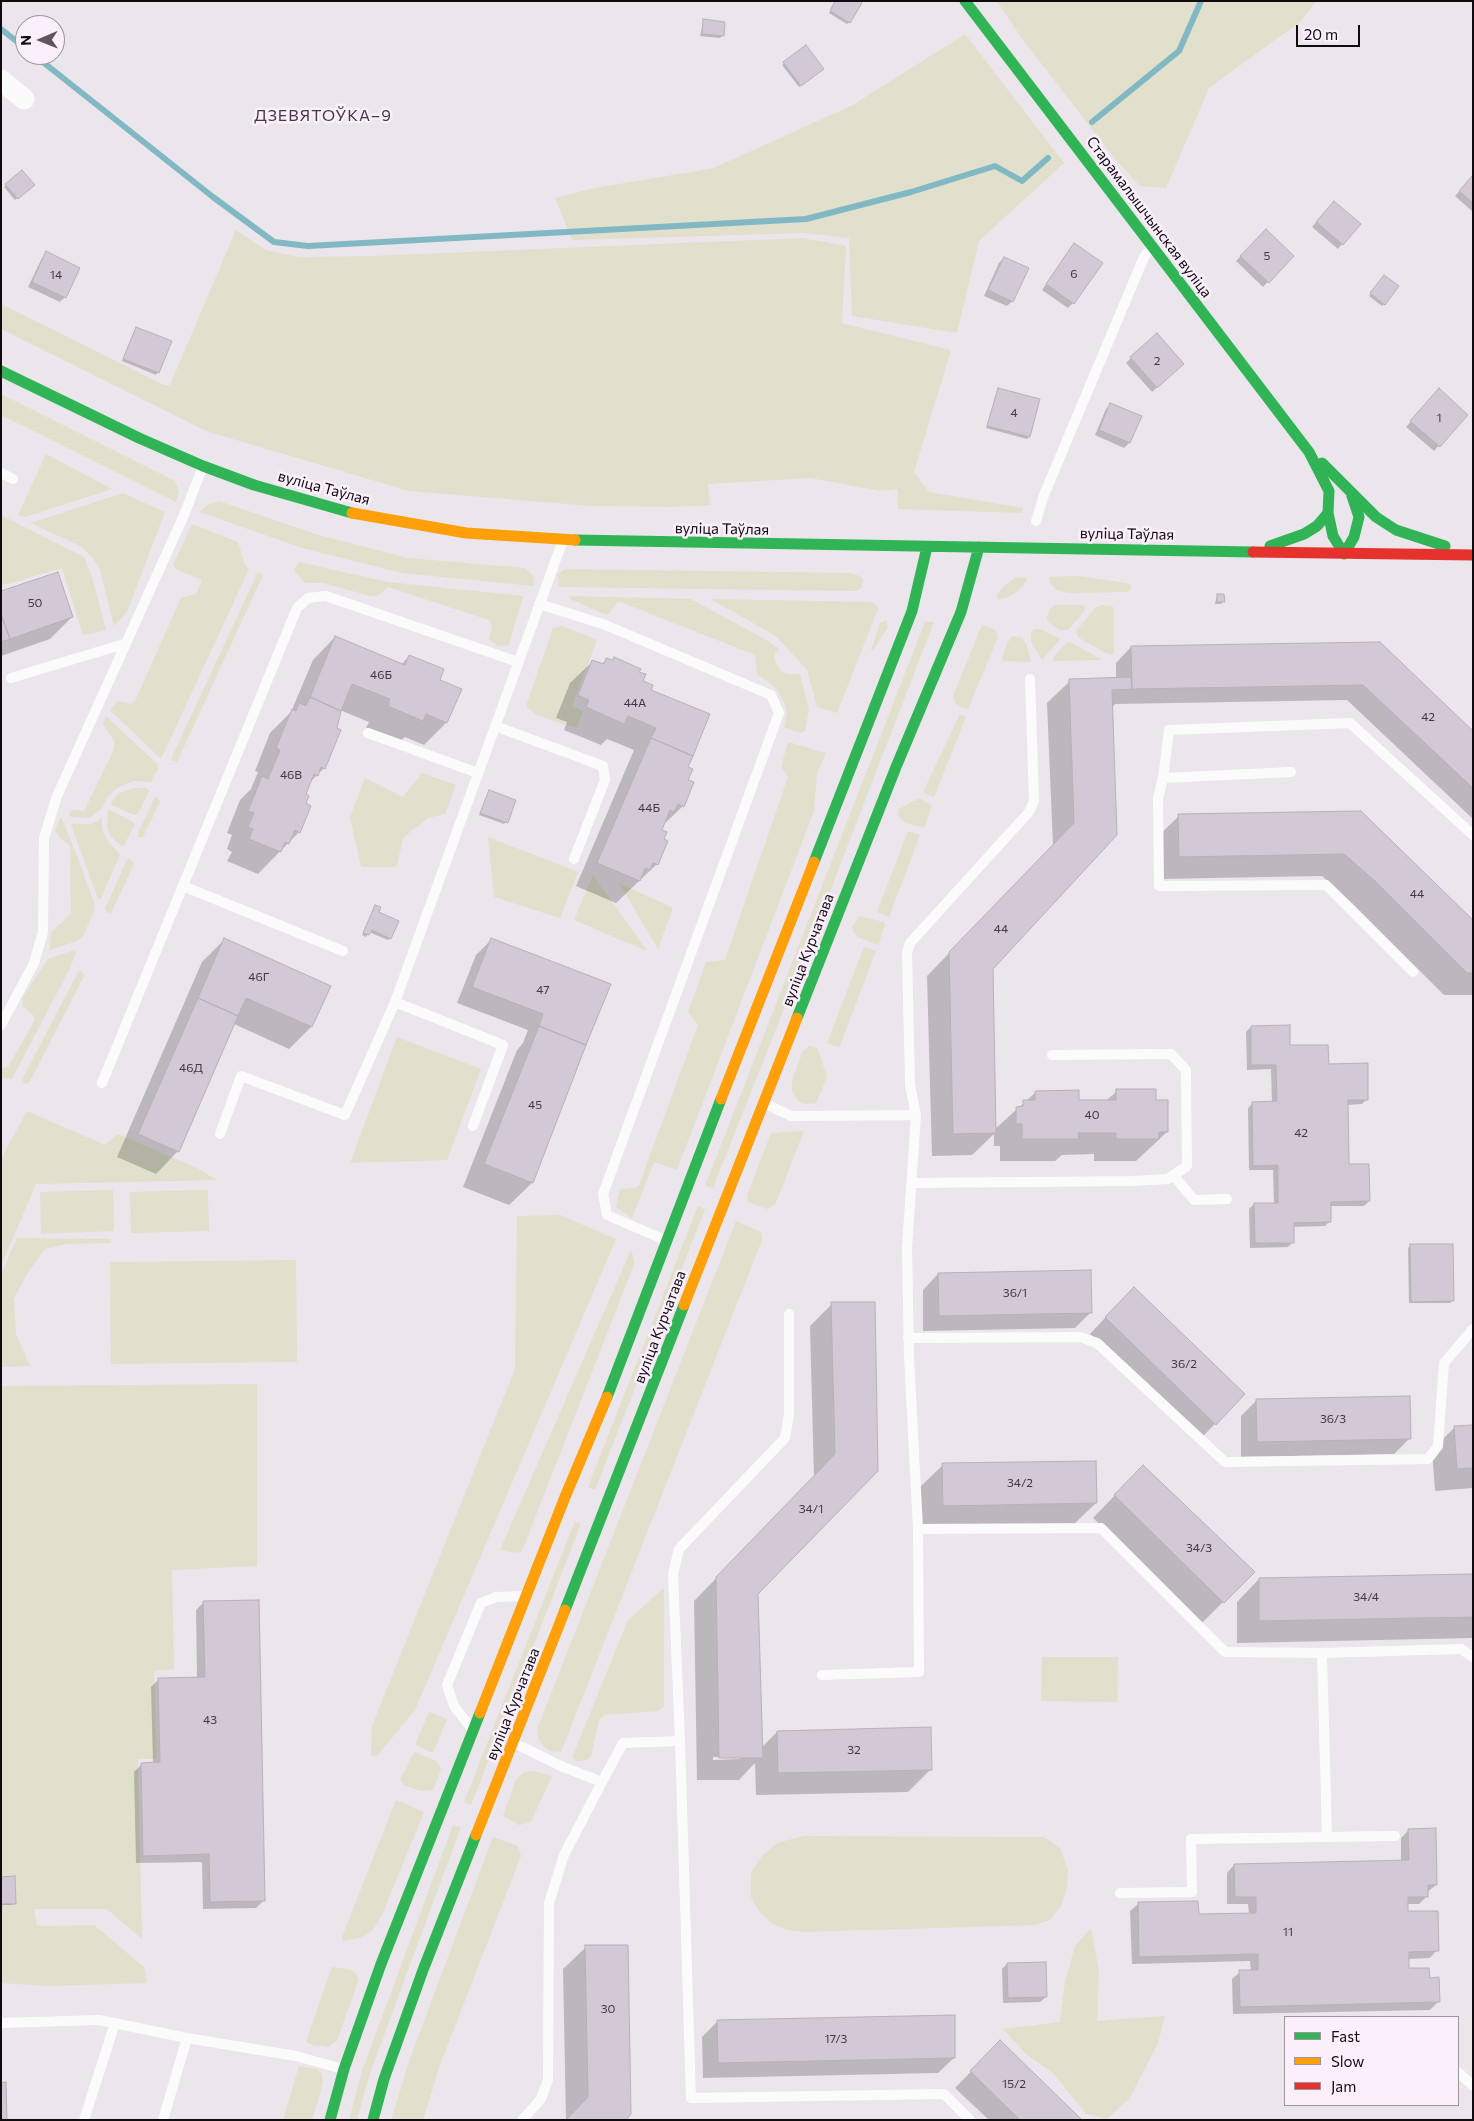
<!DOCTYPE html>
<meta charset="utf-8">
<style>
body{margin:0}
#map{position:relative;width:1474px;height:2121px;overflow:hidden;background:#ebe5ec;font-family:Commissioner,sans-serif}
canvas{display:block}
.frame{position:absolute;inset:0;border:2px solid #0f0b0f;pointer-events:none}
.legend{position:absolute;left:1284px;top:2016px;width:175px;height:90px;box-sizing:border-box;background:#fbeffc;border:1px solid #9d949d;margin:0;padding:6px 9px;list-style:none;font-size:15px;color:#0f0b0f}
.legend li{display:flex;align-items:center;gap:10px;height:25px}
.legend b{width:25px;border:1px solid #9d949d}
.north{position:absolute;left:15px;top:15px;width:50px;height:50px;box-sizing:border-box;background:#fbeffc;border:1px solid #9d949d;border-radius:50%;rotate:269deg;font-size:14px;font-weight:700;line-height:20px;text-align:center;color:#0f0b0f}
.north::after{content:'';display:block;margin:auto;width:18px;height:22px;background:#5c575c;clip-path:polygon(50% 0,100% 100%,50% 72%,0 100%)}
.scale{position:absolute;left:1296px;top:25px;width:64px;height:22px;box-sizing:border-box;border:2px solid #0f0b0f;border-top:0;padding-left:6px;font-size:15px;line-height:18px;white-space:nowrap;color:#0f0b0f;-webkit-text-stroke:4px #fbeffc;paint-order:stroke}
</style>
<div id="map">
<canvas width="1474" height="2121"></canvas>
<div class="frame"></div>
<ul class="legend">
<li><b style="height:6px;background:#30b455"></b>Fast</li>
<li><b style="height:6px;background:#ff9f0a"></b>Slow</li>
<li><b style="height:6px;background:#e5322d"></b>Jam</li>
</ul>
<div class="north">N</div>
<div class="scale">20 m</div>
</div>
<script>
const ctx = document.querySelector('canvas').getContext('2d');
ctx.lineJoin = 'round';
function paint(path, color) { ctx.fillStyle = color; ctx.fill(path, 'evenodd'); }
const poly = rows => new Path2D(rows.map(r => 'M' + r).join(''));
function stroke(path, color, width, dash) { ctx.strokeStyle = color; ctx.lineWidth = width; ctx.lineCap = dash ? 'butt' : 'round'; ctx.setLineDash(dash || []); ctx.stroke(path); }
function label(font, color, halo, rows, align = 'center') {
  ctx.font = font + ' Commissioner,sans-serif'; ctx.lineWidth = 5; ctx.setLineDash([]); ctx.textBaseline = 'middle'; ctx.strokeStyle = halo; ctx.fillStyle = color; for (const [text, x, y, turn = 0] of rows) {
    ctx.save(); ctx.translate(x, y); ctx.rotate((+turn || 0) * Math.PI / 180); ctx.textAlign = isNaN(turn) ? turn : align; if (halo) ctx.strokeText(text, 0, 0); ctx.fillText(text, 0, 0); ctx.restore();
  }
}
const green = poly([
 [997,1,1316,1,1301,21,1209,88,1166,188,1140,186,1116,160,1023,40],
 [965,34,1064,163,979,241,957,333,852,316,849,238,805,233,572,240,555,198,590,189,714,168,853,105],
 [236,230,266,250,299,257,373,256,803,238,846,246,842,323,951,350,914,472,929,492,1023,508,1022,513,898,509,898,489,880,491,811,478,708,484,710,505,674,507,592,506,409,491,206,431,1,329,1,304,164,385,170,385],
 [1,394,175,481,179,491,176,502,1,415],
 [46,454,112,489,25,517,18,515],
 [123,493,165,512,127,612,114,626,100,569,92,557,82,547,31,523],
 [219,501,318,535,408,558,525,568,533,576,534,586,402,573,302,548,200,512,207,505],
 [1,515,84,557,92,577,106,630,83,635,62,568,1,586],
 [192,524,238,542,245,565,249,569,161,759,110,710,118,701,131,704,135,701,181,598,196,594,202,580,177,570,173,565],
 [299,562,388,582,523,596,509,645,498,646,489,639,492,626,489,620,388,587,379,595,370,596,324,583,305,583,294,570],
 [565,569,852,573,863,578,862,587,857,591,559,587,557,575],
 [258,572,263,575,177,762,171,759],
 [1079,576,1131,584,1131,590,1126,592,1068,593,1057,590,1049,582,1049,577],
 [1026,577,1027,580,1018,591,1009,597,998,600,996,596,1005,585,1015,578],
 [569,596,691,599,770,642,779,649,775,653,775,661,781,671,788,674,800,674,809,709,805,731,800,733,784,727,787,714,785,704,776,688,757,674,755,655,618,601,609,614,604,614,570,599],
 [710,599,874,602,878,609,837,713,817,707,807,670,776,636],
 [1056,605,1084,605,1085,610,1068,630,1060,630,1048,622,1047,616,1050,609],
 [1101,605,1112,606,1114,609,1114,653,1110,655,1079,638,1076,631,1095,608],
 [886,620,888,627,873,651,871,650,880,623],
 [925,622,934,622,805,956,713,1188,705,1186],
 [982,625,995,630,998,637,968,709,962,708,956,704,953,696],
 [563,626,597,640,572,706,583,711,577,728,536,715,526,706,553,628],
 [1034,629,1040,629,1060,639,1042,660,1031,642,1031,633],
 [1012,636,1022,638,1027,646,1031,662,1003,661,1002,658,1007,644],
 [1070,642,1101,659,1100,660,1054,661,1053,658,1066,643],
 [960,714,966,717,934,797,923,792],
 [106,716,157,764,158,769,151,782,134,781,117,788,108,796,102,808,89,818,71,817,69,815,71,810,84,811,114,750,115,742,103,724],
 [788,742,826,753,817,773,814,811,677,1170,654,1162,632,1218,616,1207,620,1189,635,1188,639,1185,698,1025,688,1012,706,962,725,960,788,777,781,767],
 [422,773,456,785,445,814,428,818,404,837,396,867,361,867,350,817,365,778,403,797],
 [133,788,146,788,149,791,138,814,134,815,112,805,111,802,119,793],
 [157,797,160,802,143,837,138,837,138,833,154,799],
 [919,798,932,806,924,828,906,823,900,819,898,813,899,809],
 [108,809,135,823,124,846,117,843,110,835,107,827],
 [61,817,79,861,94,903,94,912,83,936,77,941,50,950,51,932,71,914,70,846,60,838,55,830],
 [102,818,102,828,106,838,120,855,101,898,98,899,71,824,91,824],
 [908,831,920,835,889,917,877,912],
 [488,837,578,872,560,918,494,897],
 [130,858,134,864,111,913,108,913,105,909,127,860],
 [593,875,647,951,574,920],
 [619,883,673,908,658,949],
 [859,916,884,922,885,925,878,945,858,937,853,932,852,926],
 [864,947,876,951,839,1048,827,1043],
 [74,950,76,953,69,970,12,1079,1,1078,1,1068,8,1067,35,1020,34,1016,23,1006,22,999,48,959],
 [81,971,84,976,29,1083,26,1084,22,1082,23,1078,78,972],
 [397,1037,481,1069,447,1160,350,1163],
 [810,1046,818,1049,827,1077,816,1103,805,1104,798,1101,792,1091,792,1080,803,1051],
 [27,1111,105,1145,118,1134,197,1168,217,1180,36,1184,1,1266,1,1159],
 [804,1131,775,1205,767,1209,748,1202,747,1195,771,1133],
 [113,1190,114,1231,41,1234,40,1192],
 [208,1190,209,1231,131,1233,130,1192],
 [698,1206,705,1209,595,1490,588,1487],
 [560,1215,616,1239,415,1710,377,1756,371,1755,372,1726,515,1369,517,1216],
 [736,1221,761,1232,762,1240,561,1752,550,1751,542,1745,538,1737,538,1727],
 [17,1238,110,1239,111,1243,67,1244,45,1249,27,1274,14,1298,16,1334,30,1366,1,1367,1,1274],
 [631,1250,635,1262,522,1551,517,1553,500,1550],
 [296,1260,297,1362,111,1364,110,1262],
 [257,1384,257,1566,172,1570,174,1669,154,1671,157,1759,138,1759,142,1939,107,1909,34,1909,37,1926,94,1925,144,1967,147,1983,48,1986,1,1983,1,1904,16,1903,15,1877,1,1877,1,1386],
 [575,1521,581,1524,471,1805,464,1802],
 [664,1588,664,1706,658,1711,604,1715,599,1720,591,1756,587,1760,577,1761,572,1758,628,1620],
 [1042,1657,1118,1657,1117,1702,1041,1701],
 [429,1712,447,1719,433,1753,415,1745],
 [414,1752,436,1761,441,1769,433,1790,420,1791,404,1785,400,1780],
 [534,1771,552,1776,531,1822,519,1825,503,1816,516,1779,525,1772],
 [396,1800,424,1812,382,1915,372,1931,360,1938,343,1941,342,1937],
 [453,1825,461,1827,370,2073,357,2120,349,2120,362,2071],
 [803,1836,1044,1837,1060,1848,1068,1870,1067,1888,1061,1906,1050,1920,1035,1925,803,1932,787,1930,771,1923,758,1910,751,1897,751,1873,762,1856,777,1843],
 [493,1837,518,1846,521,1856,440,2065,423,2120,391,2120,411,2056],
 [1091,1928,1099,1972,1097,2021,1165,2016,1158,2043,1129,2099,1107,2119,1086,2114,1053,2073,1027,2055,1003,2029,1060,2022,1065,1982,1075,1946],
 [332,1967,349,1969,356,1973,358,1981,337,2041,328,2047,313,2045,306,2042],
 [299,2066,316,2069,322,2073,323,2083,312,2120,283,2120]
]);
const shadow = poly([
 [836,1,849,22,847,24,829,13],
 [704,20,724,23,722,36,720,38,700,36],
 [784,63,820,71,799,87,782,65],
 [22,172,33,185,15,200,4,187],
 [1473,176,1473,212,1455,196],
 [1329,207,1342,244,1338,249,1312,227],
 [1266,231,1292,256,1263,287,1236,261],
 [1069,250,1073,303,1068,308,1042,290],
 [47,253,65,297,60,302,28,287,42,258],
 [1004,258,1012,301,1007,306,984,296,999,263],
 [1382,279,1385,304,1382,306,1369,296],
 [137,328,170,342,156,375,122,361],
 [1131,358,1177,369,1152,392,1126,363],
 [998,389,1029,437,1027,439,986,428],
 [1434,395,1466,415,1434,451,1406,427],
 [1111,404,1140,416,1129,443,1124,448,1095,435,1106,409],
 [1,593,72,617,50,639,1,656],
 [1217,596,1223,602,1221,604,1215,604],
 [335,637,401,665,409,656,439,681,446,723,424,745,405,737,399,742,366,728,369,722,340,710,336,720,339,721,324,768,308,784,304,794,299,832,258,874,227,861,232,852,227,849,232,835,227,833,240,800,251,789,258,772,255,771,270,733,291,712,313,660],
 [1380,643,1473,732,1473,819,1347,700,1115,704,1111,708,1116,835,991,969,995,1129,1036,1092,1078,1101,1106,1101,1117,1091,1155,1101,1167,1132,1136,1161,1094,1161,1094,1154,1062,1155,1055,1161,1000,1161,1000,1146,994,1146,994,1134,972,1155,932,1156,927,976,1053,846,1047,703,1070,681,1116,679,1116,663,1131,647],
 [607,659,638,672,641,681,649,690,687,768,683,806,661,827,657,864,616,903,576,886,634,750,607,739,601,745,564,730,567,722,556,718,570,683,593,661,601,665],
 [490,791,506,822,504,824,479,815],
 [1361,812,1473,921,1473,995,1444,995,1352,903,1322,876,1158,879,1156,838,1179,816],
 [375,906,390,938,388,940,369,932,366,937,362,935],
 [224,940,329,987,311,1027,289,1049,234,1024,178,1151,156,1174,117,1157,202,962],
 [491,940,609,985,532,1183,509,1205,463,1187,517,1050,523,1043,528,1030,457,1003,476,955],
 [1251,1027,1327,1065,1367,1099,1362,1104,1347,1105,1348,1165,1369,1201,1364,1206,1330,1206,1330,1221,1325,1226,1292,1227,1293,1242,1288,1247,1250,1248,1249,1209,1254,1204,1274,1204,1273,1170,1249,1170,1248,1108,1253,1103,1272,1103,1271,1069,1247,1070,1246,1032],
 [1410,1246,1453,1300,1450,1303,1409,1303,1408,1248],
 [938,1274,1091,1312,1075,1328,923,1331,923,1290],
 [832,1304,876,1470,757,1593,761,1748,777,1732,930,1770,908,1792,756,1795,755,1763,739,1780,697,1780,694,1601,814,1478,810,1326],
 [713,1757,740,1757,740,1759,713,1760],
 [1118,1304,1215,1424,1200,1439,1090,1334],
 [1256,1401,1409,1439,1394,1454,1241,1457,1241,1416],
 [1473,1426,1473,1488,1435,1491,1432,1450,1455,1427],
 [943,1465,1096,1503,1073,1525,921,1528,920,1487],
 [1121,1489,1253,1572,1201,1624,1093,1518],
 [1473,1575,1473,1638,1237,1643,1237,1602,1259,1579],
 [204,1602,264,1900,256,1908,203,1909,202,1862,136,1863,134,1772,142,1764,153,1764,151,1687,159,1679,197,1678,196,1610],
 [1409,1830,1436,1885,1426,1893,1427,1896,1419,1904,1407,1904,1407,1913,1437,1950,1430,1958,1408,1959,1408,1970,1428,1979,1438,2002,1430,2010,1233,2014,1232,1979,1240,1972,1251,1971,1250,1961,1132,1964,1130,1911,1138,1904,1198,1915,1249,1914,1248,1904,1227,1904,1227,1873,1234,1865,1401,1862,1401,1838],
 [1,1878,15,1903,12,1905,1,1905],
 [586,1947,624,2120,566,2120,563,1969],
 [1007,1964,1046,1997,1040,2002,1003,2003,1002,1969],
 [718,2021,954,2058,938,2073,703,2078,702,2037],
 [1000,2042,1080,2120,989,2120,955,2088]
]);
const stream = poly([
 [1,29,25,48],
 [34,55,213,197,274,242,308,246,806,219,911,192,995,166,1022,181,1048,158],
 [1092,122,1179,51,1201,1]
]);
const building = poly([
 [835,1,860,1,862,3,850,23,830,11,835,1],
 [703,19,725,22,724,36,702,34,703,19],
 [806,45,824,69,801,86,783,62,806,45],
 [22,170,35,185,18,199,5,184,22,170],
 [1473,175,1473,203,1459,191,1473,175],
 [1334,201,1361,224,1343,245,1316,222,1334,201],
 [1266,229,1294,256,1269,283,1240,256,1266,229],
 [1074,243,1103,263,1074,304,1046,284,1074,243],
 [46,251,80,268,66,298,32,282,46,251],
 [1004,257,1029,268,1013,302,988,290,1004,257],
 [1384,275,1399,286,1385,305,1370,293,1384,275],
 [136,327,172,341,159,373,123,359,136,327],
 [1157,333,1184,364,1157,388,1130,357,1157,333],
 [998,388,1040,399,1030,437,987,426,998,388],
 [1439,388,1468,415,1440,447,1410,421,1439,388],
 [1110,403,1142,416,1130,443,1099,430,1110,403],
 [58,572,73,617,10,639,1,614,1,591,58,572],
 [1217,594,1224,594,1225,602,1217,602,1217,594],
 [1,614,10,639,1,642,1,614],
 [335,636,405,665,409,655,444,669,440,680,462,689,447,723,426,714,423,721,388,706,390,699,352,684,341,711,310,697,335,636],
 [1380,642,1473,731,1473,788,1363,685,1132,689,1131,646,1380,642],
 [614,657,641,669,639,672,646,674,643,681,653,685,651,690,710,714,693,756,651,738,656,728,628,716,624,724,586,707,589,700,578,695,592,660,604,664,606,658,613,660,614,657],
 [1131,677,1132,689,1112,690,1117,835,993,969,996,1133,953,1134,949,952,1074,823,1069,679,1131,677],
 [310,697,341,711,337,728,341,730,325,769,321,767,318,776,314,774,306,794,309,796,306,803,311,806,300,833,295,830,289,844,285,842,281,852,249,839,253,829,248,827,254,813,248,811,262,776,268,779,280,750,276,748,292,709,296,711,299,703,306,706,310,697],
 [651,738,693,756,688,767,693,769,688,780,694,782,684,807,678,804,674,812,670,810,662,830,667,832,664,839,668,841,658,865,653,863,650,870,645,868,640,881,597,863,651,738],
 [489,790,516,800,508,823,480,813,489,790],
 [1361,811,1473,920,1473,973,1467,973,1375,881,1344,854,1179,857,1178,814,1361,811],
 [375,905,381,907,379,912,399,921,391,939,372,930,369,935,363,933,375,905],
 [224,938,331,986,312,1027,246,998,238,1016,198,998,224,938],
 [491,938,611,984,586,1045,539,1026,543,1014,472,987,491,938],
 [198,998,238,1016,179,1152,138,1134,198,998],
 [1290,1025,1290,1045,1328,1045,1329,1064,1368,1063,1368,1100,1348,1100,1349,1164,1369,1164,1370,1201,1331,1202,1331,1222,1294,1223,1294,1243,1255,1243,1254,1203,1278,1203,1278,1165,1253,1166,1252,1102,1277,1101,1276,1065,1251,1065,1251,1026,1290,1025],
 [539,1026,586,1045,533,1183,484,1164,539,1026],
 [1116,1089,1156,1089,1156,1100,1168,1100,1168,1132,1159,1132,1159,1139,1116,1139,1116,1133,1078,1133,1079,1139,1022,1139,1022,1124,1016,1124,1016,1107,1023,1106,1023,1100,1035,1100,1035,1091,1079,1090,1079,1100,1116,1100,1116,1089],
 [1410,1244,1453,1244,1454,1301,1411,1302,1410,1244],
 [1091,1270,1092,1313,939,1316,938,1273,1091,1270],
 [1134,1287,1245,1394,1216,1425,1105,1317,1134,1287],
 [831,1302,875,1302,878,1471,758,1594,763,1758,719,1758,716,1577,835,1454,831,1302],
 [1410,1396,1411,1439,1257,1442,1256,1399,1410,1396],
 [1473,1425,1473,1468,1457,1469,1454,1426,1473,1425],
 [1096,1461,1097,1503,943,1506,942,1463,1096,1461],
 [1143,1465,1255,1572,1224,1603,1114,1495,1143,1465],
 [1473,1574,1473,1617,1259,1621,1259,1578,1473,1574],
 [259,1600,265,1901,210,1902,209,1854,143,1856,141,1763,160,1762,158,1678,205,1677,203,1601,259,1600],
 [931,1727,932,1770,778,1773,777,1731,931,1727],
 [1436,1828,1437,1885,1428,1885,1428,1897,1408,1897,1408,1911,1438,1911,1439,1951,1409,1952,1409,1968,1429,1968,1430,1978,1439,1977,1440,2002,1240,2007,1239,1970,1258,1970,1258,1954,1139,1957,1138,1902,1198,1901,1199,1914,1256,1913,1256,1897,1235,1897,1234,1864,1409,1860,1408,1829,1436,1828],
 [15,1876,16,1904,1,1904,1,1877,15,1876],
 [585,1945,628,1945,631,2114,626,2120,566,2120,588,2097,585,1945],
 [1046,1962,1047,1997,1008,1998,1007,1963,1046,1962],
 [955,2015,955,2058,718,2063,717,2020,955,2015],
 [1000,2040,1082,2120,1020,2120,970,2071,1000,2040],
 [6,2082,7,2120,1,2120,1,2083,6,2082]
]);
const lane = poly([
 [1,473,13,479],
 [1036,521,1044,495,1144,257,1151,248],
 [539,604,603,624,771,695,779,713,603,1194,607,1215,665,1240],
 [11,678,124,644],
 [495,726,603,766,605,780,574,859],
 [368,733,478,773],
 [1291,772,1163,778,1169,730,1350,723,1473,835],
 [1163,778,1158,798,1159,886,1326,885,1413,972],
 [183,886,343,951],
 [395,1002,503,1045,473,1126],
 [1,1025,34,963,43,932,44,838,57,796,184,515,203,466],
 [102,1083,297,608,308,598,326,596,518,662],
 [766,1104,791,1116,916,1115,907,1247,909,1357,918,1529,919,1672,822,1675],
 [916,1115,910,1085,907,953,910,943,1029,812,1034,801,1030,679],
 [220,1134,241,1076,345,1115,395,1002,563,540],
 [1174,1176,1194,1200,1227,1199],
 [913,1183,1134,1181,1168,1179,1187,1166,1186,1070,1171,1054,1052,1055],
 [789,1314,789,1414,785,1438,679,1549,673,1574,680,1741,691,2098,944,2094,970,2120],
 [908,1338,1080,1337,1097,1343,1225,1462,1428,1459,1438,1446,1444,1363,1473,1329],
 [918,1529,1101,1528,1225,1652,1322,1653,1461,1649,1473,1657],
 [1322,1653,1327,1837],
 [472,1729,454,1706,447,1685,481,1603,496,1597,525,1596],
 [514,1743,563,1767,602,1782,623,1743,680,1741],
 [1120,1893,1192,1892,1191,1839,1395,1836],
 [1,2023,99,2020,187,2038],
 [1458,2072,1473,2086],
 [84,2120,115,2023],
 [163,2120,187,2038,296,2056,343,2069],
 [522,2120,541,2099,548,2080,549,1903,564,1855,602,1782]
]);
const street = poly([
 [1,80,24,99]
]);
const fast = poly([
 [965,1,1309,452,1329,491,1328,513,1333,536,1344,554],
 [1,371,139,438,203,466,254,485,352,513],
 [1322,463,1376,517,1396,530,1445,546],
 [575,540,1253,552],
 [1270,546,1304,534,1317,526,1328,513],
 [1344,554,1354,537,1359,517,1352,496],
 [814,862,912,611,927,547],
 [797,1018,896,767,961,612,979,547],
 [607,1397,721,1099],
 [565,1610,684,1305],
 [330,2120,344,2069,381,1964,480,1713],
 [373,2120,384,2079,423,1970,476,1835]
]);
const slow = poly([
 [352,513,466,533,575,540],
 [721,1099,814,862],
 [684,1305,797,1018],
 [480,1713,565,1497,607,1397],
 [476,1835,565,1610]
]);
const jam = poly([
 [1253,552,1473,555]
]);
const numberNames = [
 ["5",1267,256],
 ["6",1074,274],
 ["14",56,275],
 ["2",1157,361],
 ["4",1014,413],
 ["1",1439,418],
 ["50",35,603],
 ["46Б",381,675],
 ["44А",635,703],
 ["42",1428,717],
 ["46В",291,775],
 ["44Б",649,808],
 ["44",1417,894],
 ["44",1001,929],
 ["46Г",259,977],
 ["47",543,990],
 ["46Д",191,1068],
 ["45",535,1105],
 ["40",1092,1115],
 ["42",1301,1133],
 ["36/1",1015,1293],
 ["36/2",1184,1364],
 ["36/3",1333,1419],
 ["34/2",1020,1483],
 ["34/1",811,1509],
 ["34/3",1199,1548],
 ["34/4",1366,1597],
 ["43",210,1720],
 ["32",854,1750],
 ["11",1288,1932],
 ["30",608,2009],
 ["17/3",836,2039],
 ["15/2",1014,2084]
];
const streetNames = [
 ["Старамалышчынская вуліца",1149,217,53],
 ["вуліца Таўлая",324,488,15],
 ["вуліца Таўлая",722,529,1],
 ["вуліца Таўлая",1127,534,1],
 ["вуліца Курчатава",808,950,-69],
 ["вуліца Курчатава",660,1327,-69],
 ["вуліца Курчатава",513,1704,-68]
];
const neighbourhoodNames = [
 ["ДЗЕВЯТОЎКА–9",323,116]
];
paint(green, '#e0e0cd');
paint(shadow, '#0003');
stroke(stream, '#82b8c3', 6);
paint(building, '#d3c8d5');
stroke(building, '#b6b1b7', 1);
stroke(lane, '#fcfbfc', 10);
stroke(street, '#fcfbfc', 21);
stroke(fast, '#30b455', 11);
stroke(slow, '#ff9f0a', 11);
stroke(jam, '#e5322d', 11);
label('12px', '#403a40', null, numberNames);
label('15px', '#0f0b0f', '#fbeffc', streetNames);
ctx.letterSpacing = '1px';
label('16px', '#433944', '#fbeffc', neighbourhoodNames);
ctx.letterSpacing = '0px';
</script>
